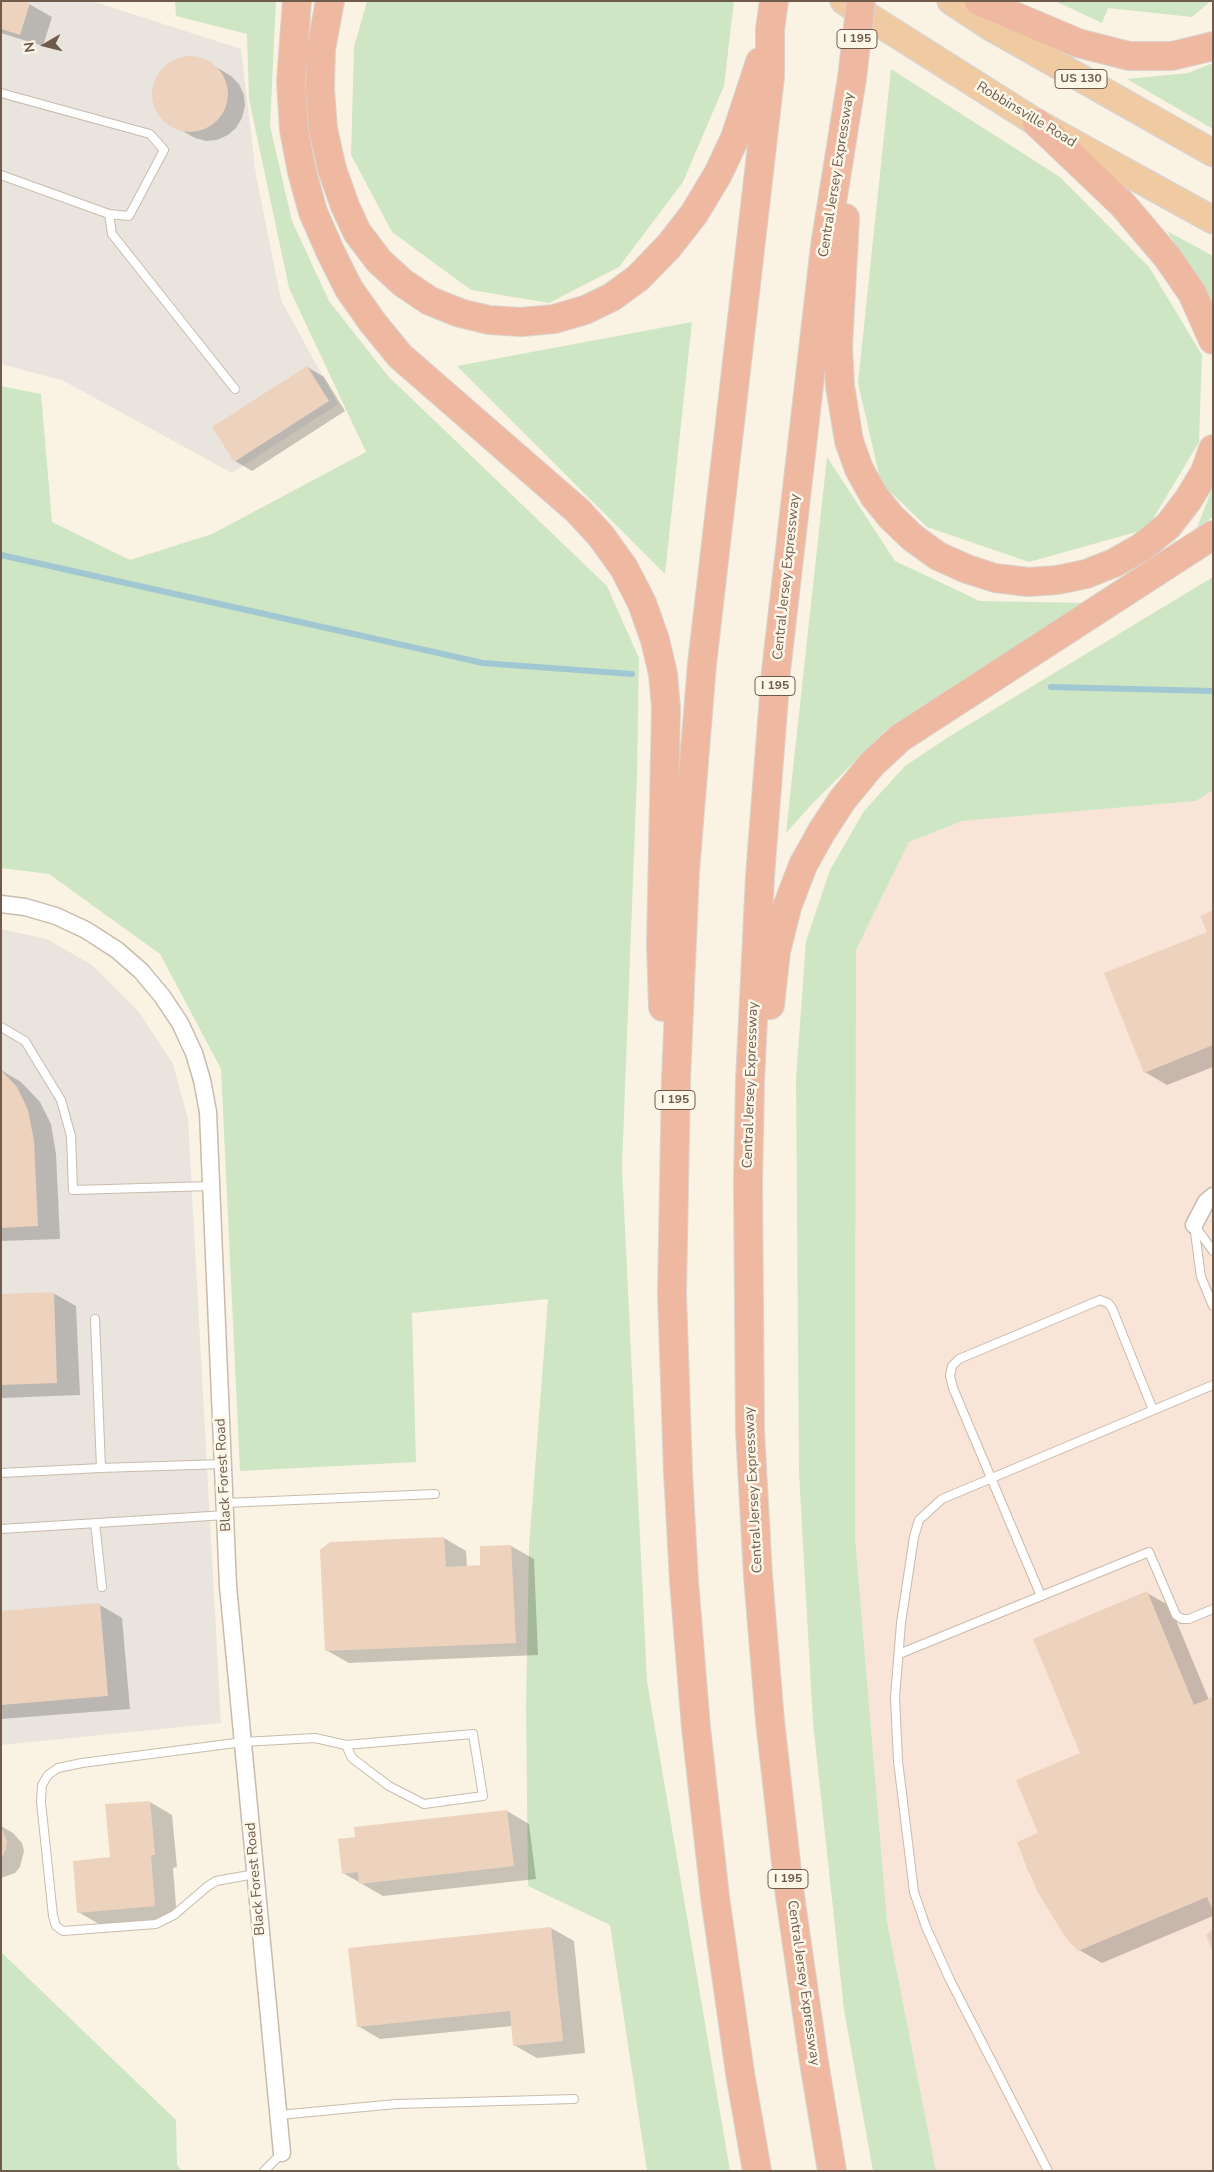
<!DOCTYPE html>
<style>
body{margin:0}
#map{position:relative;width:1214px;height:2172px;overflow:hidden;background:#faf3e4;font-family:"Nunito Sans",sans-serif}
canvas{display:block}
.frame{position:absolute;inset:0;border:2px solid #6f5b4c;pointer-events:none}
.north{position:absolute;left:20px;top:20px;width:50px;height:50px;-webkit-text-stroke:4px #fdf7e9;paint-order:stroke;rotate:262deg;font-size:14px;font-weight:700;line-height:20px;text-align:center;color:#6f5b4c}
.north::after{content:'';display:block;margin:auto;width:18px;height:22px;background:#6f5b4c;clip-path:polygon(50% 0,100% 100%,50% 72%,0 100%)}
</style>
<div id="map">
<canvas width="1214" height="2172"></canvas>
<div class="frame"></div>
<div class="north">N</div>
</div>
<script>
const ctx = document.querySelector('canvas').getContext('2d');
ctx.lineJoin = 'round';
function paint(path, color) { ctx.fillStyle = color; ctx.fill(path, 'evenodd'); }
const poly = rows => new Path2D(rows.map(r => 'M' + r).join(''));
function stroke(path, color, width, dash) { ctx.strokeStyle = color; ctx.lineWidth = width; ctx.lineCap = dash ? 'butt' : 'round'; ctx.setLineDash(dash || []); ctx.stroke(path); }
function label(font, color, halo, rows, align = 'center') {
  ctx.font = font + ' "Nunito Sans",sans-serif'; ctx.lineWidth = 5; ctx.setLineDash([]); ctx.textBaseline = 'middle'; ctx.strokeStyle = halo; ctx.fillStyle = color; for (const [text, x, y, turn = 0] of rows) {
    ctx.save(); ctx.translate(x, y); ctx.rotate((+turn || 0) * Math.PI / 180); ctx.textAlign = isNaN(turn) ? turn : align; if (halo) ctx.strokeText(text, 0, 0); ctx.fillText(text, 0, 0); ctx.restore();
  }
}
const commercial = poly([
 [1213,790,1213,2171,936,2171,887,1921,855,1536,856,950,909,842,961,821,1196,801]
]);
const industrial = poly([
 [1,1,92,1,241,49,256,175,281,300,338,404,232,473,62,380,1,364],
 [1,929,47,939,92,965,139,1012,173,1064,188,1119,221,1723,1,1745]
]);
const green = poly([
 [175,1,276,1,270,126,292,221,329,301,388,376,607,586,639,658,637,776,622,1167,647,1681,730,2171,647,2171,610,1925,528,1886,526,1706,529,1547,548,1299,412,1313,416,1462,240,1471,221,1069,160,954,49,874,1,868,1,386,41,394,52,522,130,560,212,534,366,452,289,288,249,99,247,34,176,16],
 [367,1,734,1,724,86,683,182,619,267,549,303,471,290,392,232,351,155,354,47],
 [1055,1,1211,1,1192,17,1108,8,1102,23],
 [1213,63,1213,129,1127,79,1188,73],
 [891,69,1060,177,1149,267,1202,355,1199,442,1147,529,1029,562,927,527,881,483,858,383],
 [1167,231,1213,256,1213,308],
 [692,322,665,574,457,366],
 [827,457,895,561,980,601,1089,603,886,730,813,803,786,833],
 [1213,486,1213,517,1197,528],
 [1213,577,1213,790,1196,801,962,821,909,842,856,950,855,1536,887,1921,936,2171,873,2171,844,2010,813,1723,799,1473,796,1078,806,941,830,870,864,811,905,766,950,736],
 [1,1952,176,2120,177,2165,182,2171,1,2171]
]);
const shadow = poly([
 [1,1,29,4,52,17,43,46,1,33],
 [193,57,204,60,231,76,239,84,244,95,245,106,242,118,236,128,228,135,217,140,206,141,195,138,167,122,160,114,155,103,154,92,156,81,162,71,170,63,181,58],
 [307,367,324,377,345,411,252,471,235,461],
 [1213,912,1213,1067,1167,1085,1145,1072,1208,932],
 [1,1070,21,1082,40,1102,51,1124,56,1154,60,1239,1,1241],
 [53,1293,76,1306,80,1395,1,1398,1,1295],
 [444,1538,466,1551,467,1567,482,1566,511,1546,534,1559,538,1655,349,1663,326,1650],
 [1147,1593,1170,1606,1209,1700,1213,1699,1213,1916,1102,1963,1079,1950,1047,1907,1028,1870,1018,1843,1039,1834,1082,1754],
 [100,1605,122,1618,130,1709,1,1719,1,1613],
 [150,1802,172,1815,177,1867,173,1868,177,1919,101,1925,78,1912],
 [507,1811,529,1824,536,1879,383,1896,343,1873,357,1838],
 [1,1826,13,1833,22,1843,24,1851,20,1867,15,1873,1,1878],
 [551,1928,574,1941,585,2053,537,2058,514,2045,512,2026,380,2039,358,2026]
]);
const stream = poly([
 [1,555,483,663,632,674],
 [1051,687,1213,691]
]);
const building = poly([
 [1,1,23,1,30,3,20,35,1,29],
 '152 94a38 38 0 1 1 76 0a38 38 0 1 1-76 0Z',
 [307,366,329,401,234,462,212,427],
 [1213,910,1213,1045,1144,1073,1104,973,1207,932,1200,916],
 [1,1070,17,1087,28,1110,34,1141,38,1226,1,1228],
 [54,1292,57,1383,1,1385,1,1294],
 [444,1537,446,1567,480,1565,480,1546,511,1545,516,1643,325,1651,320,1550,330,1542],
 [1147,1591,1194,1705,1213,1697,1213,1911,1207,1897,1078,1951,1066,1938,1037,1891,1017,1842,1038,1833,1016,1780,1080,1753,1033,1639],
 [100,1603,108,1696,1,1705,1,1611],
 [150,1801,155,1855,151,1855,155,1906,77,1913,73,1861,110,1857,105,1804],
 [507,1810,514,1866,359,1884,358,1872,342,1874,338,1839,355,1837,354,1827],
 [1,1827,7,1841,6,1849,1,1859],
 [551,1927,563,2041,513,2046,510,2011,357,2027,348,1948],
 [1213,1929,1213,1952,1206,1935]
]);
const service = poly([
 [1,93,150,134,164,150,129,216,109,214,1,175],
 [109,214,112,234,235,389],
 [1,1027,25,1041,61,1100,71,1136,73,1190,211,1186],
 [1194,1225,1201,1277,1213,1306],
 [1195,1226,1213,1251],
 [95,1319,101,1468,223,1464],
 [1,1473,101,1468],
 [225,1503,435,1494],
 [95,1523,102,1587],
 [1,1529,226,1515],
 [1041,1596,953,1388,950,1376,952,1366,959,1359,1100,1300,1108,1303,1112,1308,1153,1410],
 [899,1654,1149,1552,1176,1615,1182,1619,1189,1619,1213,1609],
 [255,1874,216,1881,208,1886,174,1915,156,1924,63,1931,56,1926,53,1916,41,1802,42,1785,48,1775,58,1768,82,1763,243,1742,315,1738,346,1745,473,1734,483,1796,424,1804,389,1786,352,1758,346,1745],
 [279,2115,396,2104,574,2099],
 [264,2171,282,2153],
 [1048,2171,950,1980,926,1927,914,1892,898,1761,895,1697,901,1623,914,1537,919,1520,942,1499,1213,1385]
]);
const minor = poly([
 [1,904,25,907,56,916,86,930,117,950,141,971,162,996,180,1023,194,1053,202,1080,208,1112,228,1586,282,2153],
 [1194,1225,1206,1202,1213,1196]
]);
const trunk = poly([
 [844,1,1037,123,1213,220],
 [951,1,994,29,1213,153]
]);
const motorway = poly([
 [297,1,291,81,294,130,302,172,313,212,330,251,349,289,373,323,400,356,578,511,601,536,624,568,642,603,655,640,663,674,666,708,661,943,663,1007],
 [330,1,321,49,320,89,323,129,332,169,345,206,357,232,379,261,403,283,430,301,460,313,489,320,521,322,554,319,585,310,612,297,638,278,669,246,694,214,718,174,735,138,760,62],
 [979,1,1078,43,1129,56,1172,56,1213,46],
 [1037,123,1123,205,1168,258,1192,293,1213,340],
 [845,218,838,346,840,386,849,441,859,469,874,496,891,517,913,538,938,556,967,569,995,578,1028,582,1057,580,1086,574,1114,563,1142,547,1168,526,1188,500,1205,472,1213,449],
 [770,1005,776,951,787,907,803,865,822,831,843,799,872,764,900,738,1213,535],
 [757,2171,740,2073,715,1897,696,1728,684,1581,678,1472,672,1294,676,1079,685,871,702,664,770,77,770,29,774,1],
 [832,2171,814,2062,789,1889,770,1721,758,1576,750,1431,748,1183,750,1081,760,876,776,671,825,246,852,78]
]);
const motorwayBridge = poly([
 [852,78,861,1]
]);
const shields = [
 [857,39,40],
 [1081,79,52],
 [775,686,40],
 [675,1100,40],
 [788,1879,40]
];
const shieldNames = [
 ["I 195",857,39],
 ["US 130",1081,79],
 ["I 195",775,686],
 ["I 195",675,1100],
 ["I 195",788,1879]
];
const streetNames = [
 ["Robbinsville Road",1026,115,31],
 ["Central Jersey Expressway",837,175,-81],
 ["Central Jersey Expressway",787,577,-84],
 ["Central Jersey Expressway",751,1085,-88],
 ["Black Forest Road",224,1475,-93],
 ["Central Jersey Expressway",754,1490,-93],
 ["Black Forest Road",256,1879,-95],
 ["Central Jersey Expressway",803,1983,82]
];
paint(commercial, '#f9e4d8');
paint(industrial, '#e9e4de');
paint(green, '#cfe6c4');
paint(shadow, '#0003');
stroke(stream, '#a1c7d2', 6);
paint(building, '#edd3be');
stroke(service, '#c9bbab', 10);
stroke(minor, '#c9bbab', 19);
stroke(trunk, '#dad4d0', 29);
stroke(motorway, '#dad4d0', 30);
stroke(service, '#fff', 8);
stroke(minor, '#fff', 16);
stroke(trunk, '#f0caa1', 26);
stroke(motorway, '#eeb9a0', 28);
stroke(motorwayBridge, '#dad4d0', 30, []);
stroke(motorwayBridge, '#eeb9a0', 28);
for (const [x, y, w] of shields) { const box = new Path2D(); box.roundRect(x - w / 2, y - 9.5, w, 19, 4); ctx.fillStyle = '#fdf7e9'; ctx.fill(box); stroke(box, '#6f5b4c', 1); }
label('bold 12px', '#6f5b4c', null, shieldNames);
label('14px', '#6f5b4c', '#fdf7e9', streetNames);
</script>
